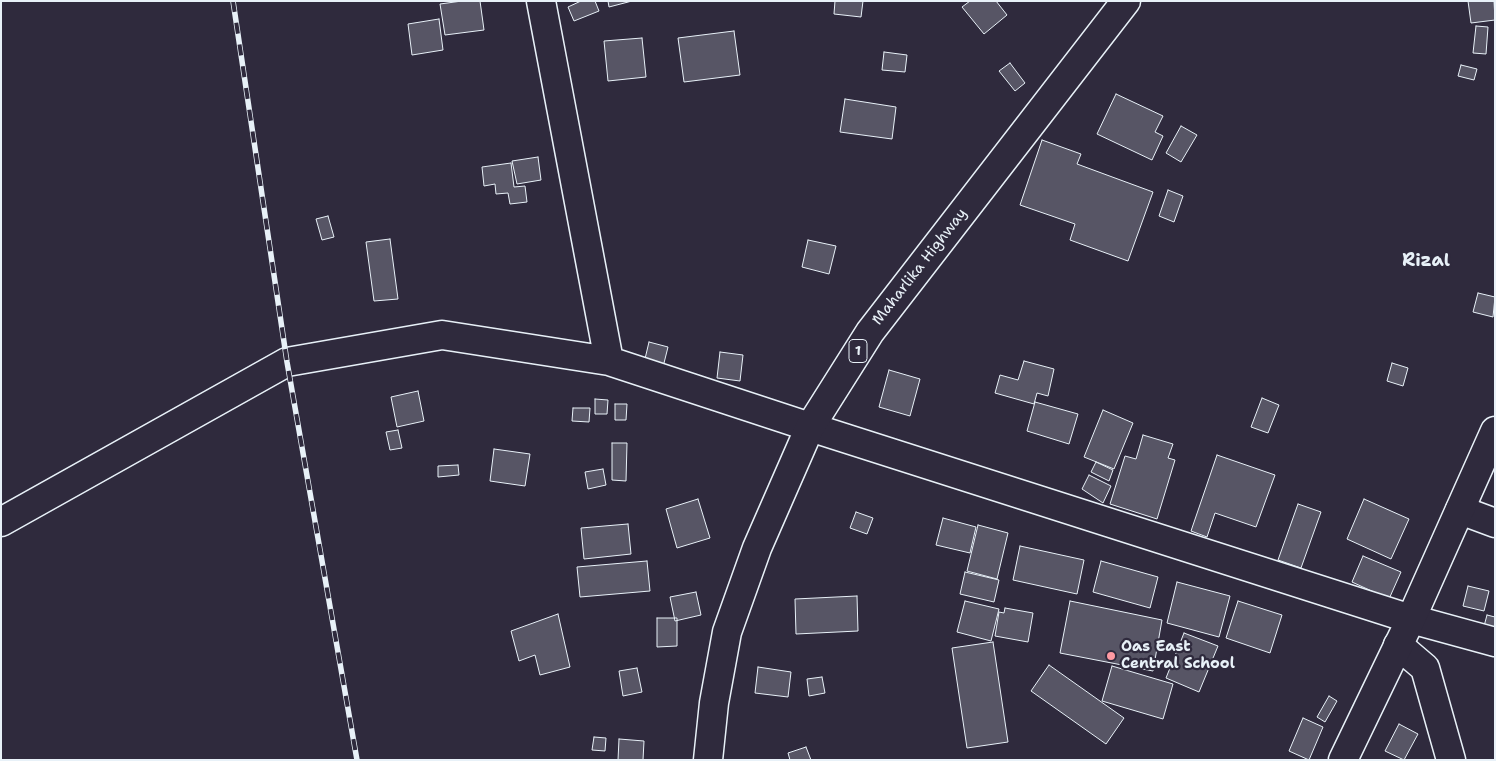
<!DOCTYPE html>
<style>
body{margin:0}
#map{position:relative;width:1496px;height:761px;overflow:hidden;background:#2f2a3d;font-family:"Shantell Sans",sans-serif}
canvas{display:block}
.frame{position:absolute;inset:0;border:2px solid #e8f1f8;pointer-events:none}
</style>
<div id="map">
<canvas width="1496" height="761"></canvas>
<div class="frame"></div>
</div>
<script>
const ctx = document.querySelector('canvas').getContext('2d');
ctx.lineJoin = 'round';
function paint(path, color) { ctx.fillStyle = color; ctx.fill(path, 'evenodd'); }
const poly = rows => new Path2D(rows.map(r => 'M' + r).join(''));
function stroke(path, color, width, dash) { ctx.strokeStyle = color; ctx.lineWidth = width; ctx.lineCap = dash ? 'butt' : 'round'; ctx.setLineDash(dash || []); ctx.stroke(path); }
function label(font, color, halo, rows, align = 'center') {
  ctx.font = font + ' "Shantell Sans",sans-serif'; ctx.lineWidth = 4.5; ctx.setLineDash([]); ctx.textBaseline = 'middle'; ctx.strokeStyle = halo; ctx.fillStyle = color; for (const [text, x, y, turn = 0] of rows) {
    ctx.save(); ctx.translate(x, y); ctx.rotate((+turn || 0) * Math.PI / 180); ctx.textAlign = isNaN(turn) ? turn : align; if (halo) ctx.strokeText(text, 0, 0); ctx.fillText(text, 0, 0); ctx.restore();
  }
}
const building = poly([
 [462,1,480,1,484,30,445,35,440,4,462,1],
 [581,1,595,1,599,11,574,21,568,7,581,1],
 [608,1,632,1,609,7,608,1],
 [835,1,863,1,861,17,834,14,835,1],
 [970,1,996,1,1007,15,984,34,962,7,970,1],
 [1468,1,1494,1,1495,20,1471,23,1468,1],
 [439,19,443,50,412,55,408,24,439,19],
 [1476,26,1488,27,1486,54,1473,53,1476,26],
 [734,31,740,75,684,82,678,38,734,31],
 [642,38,646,77,608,81,604,41,642,38],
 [884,52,907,55,905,72,882,70,884,52],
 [1010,63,1025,83,1015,91,999,71,1010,63],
 [1461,65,1477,69,1474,80,1458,76,1461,65],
 [1116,94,1163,116,1155,132,1163,136,1152,160,1097,134,1116,94],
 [845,99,896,107,892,139,840,132,845,99],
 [1181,126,1197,135,1181,162,1166,153,1181,126],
 [1042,140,1081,154,1077,164,1153,192,1128,261,1070,240,1075,224,1020,205,1042,140],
 [538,157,541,180,517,184,512,161,538,157],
 [511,163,514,187,525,186,527,202,510,204,508,193,496,194,495,184,484,186,482,167,511,163],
 [1168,190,1183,196,1174,222,1159,216,1168,190],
 [328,216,334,237,322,240,316,219,328,216],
 [390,239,398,299,374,301,366,242,390,239],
 [808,240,836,246,829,274,802,267,808,240],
 [1478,293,1495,297,1493,317,1473,312,1478,293],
 [649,342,668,347,663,367,644,363,649,342],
 [720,352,743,355,740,381,717,378,720,352],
 [1024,361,1054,369,1048,396,1037,393,1034,404,995,393,1000,375,1018,380,1024,361],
 [1392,363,1408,368,1403,386,1387,381,1392,363],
 [889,370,920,379,910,416,879,407,889,370],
 [418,391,424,421,397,427,391,397,418,391],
 [1262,398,1279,405,1268,433,1251,427,1262,398],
 [595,399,608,400,607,414,595,414,595,399],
 [1035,402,1078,414,1069,444,1027,431,1035,402],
 [615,404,627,404,626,420,615,420,615,404],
 [573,408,590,408,589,422,572,421,573,408],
 [1103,410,1133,423,1114,469,1084,457,1103,410],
 [398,430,402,448,390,450,386,432,398,430],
 [1143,435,1173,444,1168,458,1175,460,1157,519,1110,504,1125,456,1136,459,1143,435],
 [612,443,627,443,626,481,612,480,612,443],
 [494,449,530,454,525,486,490,481,494,449],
 [1217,455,1275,475,1256,527,1215,513,1207,537,1191,531,1217,455],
 [1096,462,1113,470,1109,481,1091,472,1096,462],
 [458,465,459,475,438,477,438,466,458,465],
 [603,469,606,485,588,489,585,472,603,469],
 [1089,475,1111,486,1103,503,1082,489,1089,475],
 [698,499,710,538,677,548,666,509,698,499],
 [1364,499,1409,519,1391,559,1347,539,1364,499],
 [1298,504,1321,512,1301,568,1278,560,1298,504],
 [856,512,873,518,867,534,850,528,856,512],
 [943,518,976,527,970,553,936,545,943,518],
 [628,524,631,554,584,559,581,528,628,524],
 [978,525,1008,533,997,579,967,571,978,525],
 [1020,546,1084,560,1077,594,1013,580,1020,546],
 [1363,556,1401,572,1389,599,1352,582,1363,556],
 [647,561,650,591,580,597,577,567,647,561],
 [1101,561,1158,577,1150,608,1093,592,1101,561],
 [965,572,999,580,994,602,960,594,965,572],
 [1177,582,1230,596,1219,637,1167,623,1177,582],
 [1468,586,1489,591,1484,611,1463,606,1468,586],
 [696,592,701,615,675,621,670,597,696,592],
 [857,596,858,631,796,634,795,599,857,596],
 [965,601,999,609,991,641,957,632,965,601],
 [1070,601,1162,620,1153,671,1060,653,1070,601],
 [1238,601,1282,615,1270,653,1226,638,1238,601],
 [1005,608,1033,613,1028,642,995,636,999,612,1004,613,1005,608],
 [558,614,570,667,540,675,535,655,519,661,511,631,558,614],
 [1487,615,1495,617,1495,633,1483,630,1487,615],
 [657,618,677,618,677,646,657,647,657,618],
 [1184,633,1218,646,1199,692,1166,678,1184,633],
 [993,642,1008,742,967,748,952,648,993,642],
 [1049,665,1124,718,1106,744,1031,691,1049,665],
 [1112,666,1173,684,1163,719,1102,701,1112,666],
 [758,667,791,672,788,697,755,693,758,667],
 [637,668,642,692,623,696,619,671,637,668],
 [822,677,825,693,809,696,807,679,822,677],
 [1329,696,1337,701,1325,722,1317,717,1329,696],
 [1303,718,1323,727,1309,760,1289,751,1303,718],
 [1399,724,1418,734,1404,760,1385,751,1399,724],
 [594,737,606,738,605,751,592,750,594,737],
 [619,739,644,741,643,760,618,760,619,739],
 [806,747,811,760,790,760,788,753,806,747]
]);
const street = poly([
 [1460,510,1495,523],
 [1411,619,1495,642],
 [1398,645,1425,668,1451,760]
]);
const secondary = poly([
 [541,1,609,361],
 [1,522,287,362,442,335,609,361,810,427,1411,619],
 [1343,760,1411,619,1495,431]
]);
const highway = poly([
 [708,760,714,703,727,632,757,548,810,427,870,332,1126,1]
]);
const rail = poly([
 [233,1,287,362,357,760]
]);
const markers = [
 [1111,656,5,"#ff9aa2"]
];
const shields = [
 [858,351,18]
];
const shieldNames = [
 ["1",858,351]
];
const streetNames = [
 ["Maharlika Highway",920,267,-52]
];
const poiNames = [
 ["Oas East",1121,647],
 ["Central School",1121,664]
];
const quarterNames = [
 ["Rizal",1426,261]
];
paint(building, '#575565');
stroke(building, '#e8f1f8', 1);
stroke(street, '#e8f1f8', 31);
stroke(secondary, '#e8f1f8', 31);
stroke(highway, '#e8f1f8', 31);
stroke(street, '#2f2a3d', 28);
stroke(secondary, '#2f2a3d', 28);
stroke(highway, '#2f2a3d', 28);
stroke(rail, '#e8f1f8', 5.5);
stroke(rail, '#2f2a3d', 4, [11]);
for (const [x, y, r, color] of markers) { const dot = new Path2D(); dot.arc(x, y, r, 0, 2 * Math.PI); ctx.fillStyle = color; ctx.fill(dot); stroke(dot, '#2f2a3d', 2); }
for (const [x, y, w] of shields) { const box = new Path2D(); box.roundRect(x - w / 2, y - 11.5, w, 23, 4); ctx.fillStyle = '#2f2a3d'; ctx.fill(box); stroke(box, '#e8f1f8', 1); }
label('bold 14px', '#e8f1f8', null, shieldNames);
label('15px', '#e8f1f8', '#2f2a3d', streetNames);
label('bold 15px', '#e8f1f8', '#2f2a3d', poiNames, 'left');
label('bold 18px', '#e8f1f8', '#2f2a3d', quarterNames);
</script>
